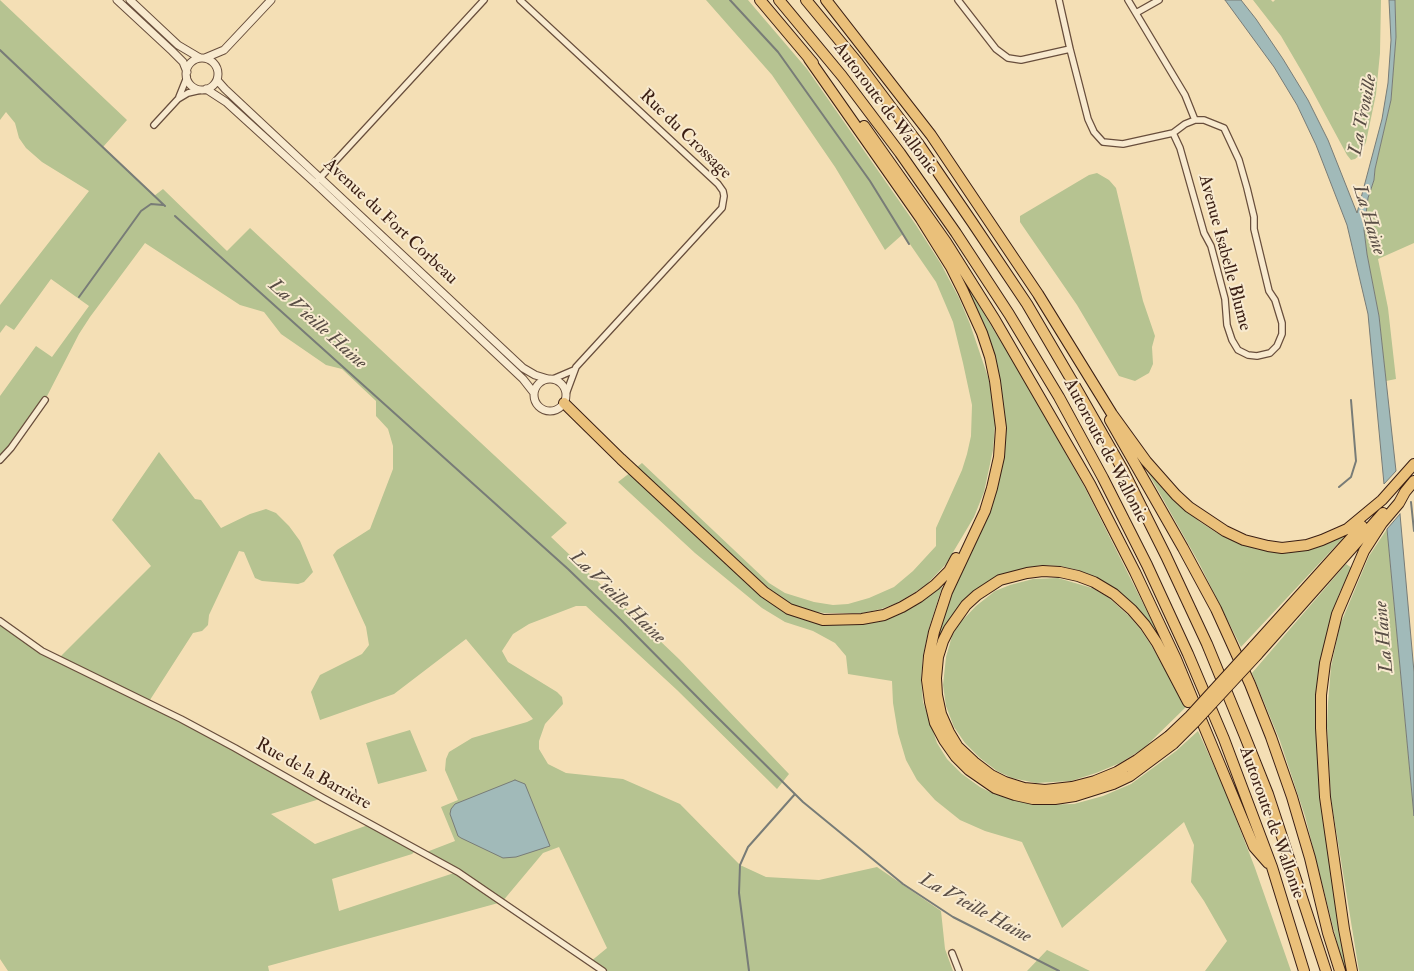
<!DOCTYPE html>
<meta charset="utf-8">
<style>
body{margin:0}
canvas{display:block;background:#f4dfb5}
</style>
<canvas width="1414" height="971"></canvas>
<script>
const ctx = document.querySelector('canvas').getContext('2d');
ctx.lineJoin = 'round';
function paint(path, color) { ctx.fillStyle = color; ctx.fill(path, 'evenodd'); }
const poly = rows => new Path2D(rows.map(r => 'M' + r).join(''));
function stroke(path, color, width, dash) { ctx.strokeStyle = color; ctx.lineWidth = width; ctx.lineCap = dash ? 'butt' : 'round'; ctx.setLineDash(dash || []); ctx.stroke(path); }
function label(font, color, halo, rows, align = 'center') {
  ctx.font = font + ' "IM FELL Double Pica",serif'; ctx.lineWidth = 4; ctx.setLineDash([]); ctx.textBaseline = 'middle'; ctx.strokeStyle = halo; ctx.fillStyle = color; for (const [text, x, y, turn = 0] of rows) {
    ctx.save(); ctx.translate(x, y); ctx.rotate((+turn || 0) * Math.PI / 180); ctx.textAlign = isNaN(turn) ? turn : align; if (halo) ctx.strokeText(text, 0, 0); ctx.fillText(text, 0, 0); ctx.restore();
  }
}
const green = poly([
 [0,0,127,120,103,147,120,164,154,196,163,189,227,251,250,228,567,523,551,537,679,659,789,774,777,789,677,690,586,606,576,606,529,624,513,634,502,651,508,662,557,692,562,697,563,704,545,724,539,741,539,749,548,764,566,773,623,779,680,804,740,865,766,877,819,880,877,867,941,911,945,949,953,971,603,971,590,962,607,948,559,847,543,853,502,902,268,966,269,971,8,971,0,959,0,621,58,659,151,566,112,520,159,452,195,499,201,500,221,528,250,514,266,509,276,513,289,526,300,541,313,572,304,582,298,584,262,581,255,578,244,552,239,551,209,615,208,625,202,631,193,633,148,703,323,798,271,814,315,844,371,824,417,849,412,854,332,879,339,911,457,872,424,853,455,841,441,807,458,800,445,770,446,759,449,752,472,738,527,722,533,719,466,639,394,694,320,720,311,692,320,675,362,654,369,645,366,627,333,555,337,550,370,529,393,469,393,446,388,429,376,416,376,401,342,369,326,365,281,334,264,312,240,305,145,243,90,317,79,334,45,400,0,460,0,396,36,346,52,357,89,306,51,279,14,330,6,325,0,333,0,305,89,191,42,162,26,148,19,138,15,123,6,112,0,120],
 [706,0,748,0,807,69,916,225,941,264,959,298,970,324,988,377,994,403,995,424,993,450,984,492,974,517,946,564,925,586,897,603,881,609,862,613,824,613,800,609,782,599,764,584,637,467,642,463,769,583,785,593,814,602,833,605,848,604,869,598,894,587,913,571,936,546,936,528,962,470,967,454,971,436,972,405,963,363,953,322,936,282,903,234,885,250,835,167,772,75],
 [1253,0,1271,0,1273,2,1275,0,1381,0,1380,53,1376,94,1366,142,1361,154,1355,159,1351,160,1347,155,1305,77,1281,36],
 [1395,0,1414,0,1414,243,1378,259,1388,308,1396,379,1386,381,1379,316,1367,254,1364,230,1368,198,1374,180,1375,169,1391,100,1396,37],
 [1097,173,1109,180,1116,188,1143,301,1155,336,1152,347,1153,364,1149,373,1135,381,1119,376,1077,305,1020,222,1020,216,1089,175],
 [955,266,1023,378,1084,486,1181,679,1112,588,1078,570,1060,566,1042,565,1021,569,1003,574,968,599,936,655,935,642,941,619,1004,451,1006,424,993,356],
 [1142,462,1184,508,1200,522,1217,533,1256,549,1277,552,1340,535,1344,537,1241,647,1199,563],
 [631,472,788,613,869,621,944,581,929,628,923,656,921,679,923,702,937,743,947,759,962,774,980,787,994,794,1036,805,1074,804,1103,796,1131,784,1176,751,1198,731,1224,788,1255,868,1291,971,1205,971,1227,941,1204,901,1191,882,1194,845,1184,822,1062,928,1022,842,985,831,960,820,935,800,917,780,906,760,898,733,893,703,892,681,848,674,846,656,835,643,813,631,785,622,762,608,695,553,618,482],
 [1387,529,1414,816,1414,971,1359,971,1331,799,1327,726,1328,703,1331,667,1340,625,1369,556],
 [1346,564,1352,568,1339,594,1330,620,1320,662,1317,698,1348,969,1344,970,1305,816,1280,741,1252,673],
 [1058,578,1092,588,1109,598,1129,616,1141,630,1151,645,1186,707,1144,748,1120,763,1096,773,1071,781,1036,783,1012,778,997,771,980,758,965,743,954,727,946,706,943,685,946,657,952,636,959,624,976,606,995,591,1010,585,1033,579],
 [410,730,427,771,378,784,366,743],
 [1047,950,1090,971,1027,971]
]);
const water = poly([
 [1225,0,1241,0,1256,19,1283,59,1308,100,1328,140,1357,213,1382,119,1388,83,1391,40,1389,0,1395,0,1396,37,1391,100,1375,169,1374,180,1368,198,1364,230,1367,254,1379,316,1396,471,1384,484,1368,314,1347,225,1316,145,1297,105,1274,67,1225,0],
 [1400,514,1414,672,1414,816,1387,529,1400,514],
 [515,780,525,784,550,846,516,857,503,858,461,838,458,836,450,814,451,809,455,804,515,780]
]);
const stream = poly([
 [730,0,778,52,870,181,909,244],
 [0,50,165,206],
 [175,216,568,569,621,620,711,711,803,802,903,884,953,917,1059,971],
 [79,297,141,211,151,204,163,205],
 [1339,487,1351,477,1356,461,1351,400],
 [1411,502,1414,531],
 [749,971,739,893,740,865,748,847,795,794]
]);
const minor = poly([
 [520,0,718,184,723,191,724,196,722,208,576,367,566,394],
 [958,0,996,49,1008,58,1021,60,1070,49,1088,119,1094,132,1103,142,1123,144,1173,133,1185,124,1195,120,1204,120,1224,128,1239,160,1247,188,1254,217,1254,229,1269,291,1275,300,1282,323,1282,334,1277,346,1270,353,1257,356,1248,355,1238,350,1232,340,1227,325,1225,299,1211,246,1204,233,1180,148,1173,133],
 [1059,0,1070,49],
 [1128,0,1185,95,1195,120],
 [1136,13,1159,0],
 [179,97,187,77],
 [154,125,178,99,188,93,201,90],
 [318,180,484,0],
 [553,379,574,370],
 [0,460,11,448,45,400],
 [0,621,42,651,181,719,235,748,323,798,458,872,603,971],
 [952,953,959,971]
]);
const tertiary = poly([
 [117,0,172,51,183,62,187,72],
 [130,0,178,45,200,58],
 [205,58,224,50,271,0],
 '186 74a16 16 0 1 1 32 0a16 16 0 1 1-32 0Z',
 [217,80,225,89,523,368,535,375,548,379],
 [206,89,226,102,315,183,523,379,534,393],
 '534 395a16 16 0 1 1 32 0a16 16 0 1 1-32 0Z'
]);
const motorway = poly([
 [760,0,813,63],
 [779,0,842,76,900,153,956,233,1009,314,1059,397,1103,478,1147,565,1188,654,1224,739,1272,867,1304,971],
 [806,0,858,63,918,143,972,222,1027,304,1075,386,1123,470,1166,556,1207,644,1244,734,1268,794,1326,971],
 [826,0,931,135,1038,294,1112,414,1146,461,1176,495,1189,507,1225,531,1244,540,1268,546,1282,548,1307,545,1322,540,1347,529,1382,500,1414,464],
 [809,59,921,219,951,267,963,291,982,333,990,357,995,381,1001,428,999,457,992,488,985,511,947,592,934,632,929,656,927,680,930,702,935,723,944,740,956,757,969,770,995,788,1015,795,1033,799,1055,799,1075,796,1113,784,1130,776,1173,744],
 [864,126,946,242,995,320,1090,484,1135,572,1176,659,1254,847,1268,863],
 [564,403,621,459,764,592,789,609,823,620,862,619,884,615,902,607,919,597,935,585,949,571,956,558],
 [1110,420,1183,548,1216,609,1250,684,1271,737,1292,797,1310,858,1328,933,1340,971],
 [1253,647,1362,526],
 [1257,655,1383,513],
 [1169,736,1137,760,1117,772,1095,781,1072,787,1045,790,1024,788,1005,782,991,775,974,762,958,747,949,732,941,714,937,695,936,678,938,657,943,641,949,629,966,605,977,595,1000,580,1027,573,1043,571,1060,572,1078,576,1094,582,1114,594,1132,610,1145,625,1157,643,1188,702],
 [1352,971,1344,929,1325,797,1321,728,1321,695,1325,663,1337,614,1364,551,1382,523,1399,503,1405,492,1414,481]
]);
const motorwayBridge = poly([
 [1169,736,1190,716,1253,647],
 [1173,744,1194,723,1257,655]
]);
const streetNames = [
 ["Autoroute de Wallonie",885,109,53],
 ["Rue du Crossage",685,135,44],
 ["Avenue du Fort Corbeau",390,222,43],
 ["Avenue Isabelle Blume",1224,253,75],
 ["Autoroute de Wallonie",1105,451,62],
 ["Rue de la Barrière",313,775,29],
 ["Autoroute de Wallonie",1271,823,70]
];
const waterNames = [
 ["La Trouille",1364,115,-79],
 ["La Haine",1368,220,73],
 ["La Vieille Haine",317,325,42],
 ["La Vieille Haine",617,598,44],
 ["La Haine",1385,637,-95],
 ["La Vieille Haine",975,909,29]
];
paint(green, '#b6c391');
paint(water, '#a1bab9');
stroke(water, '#787c77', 1);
stroke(stream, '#787c77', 2);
stroke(minor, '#684e3c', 8);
stroke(tertiary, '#684e3c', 9);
stroke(motorway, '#3a1e13', 12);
stroke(minor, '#f8eacf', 5.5);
stroke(tertiary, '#f8eacf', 7);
stroke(motorway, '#eac07a', 10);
stroke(motorwayBridge, '#3a1e13', 12, []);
stroke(motorwayBridge, '#eac07a', 10);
label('18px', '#3a1e13', '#f8eacf', streetNames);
label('italic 19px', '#594d45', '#f8eacf', waterNames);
</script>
